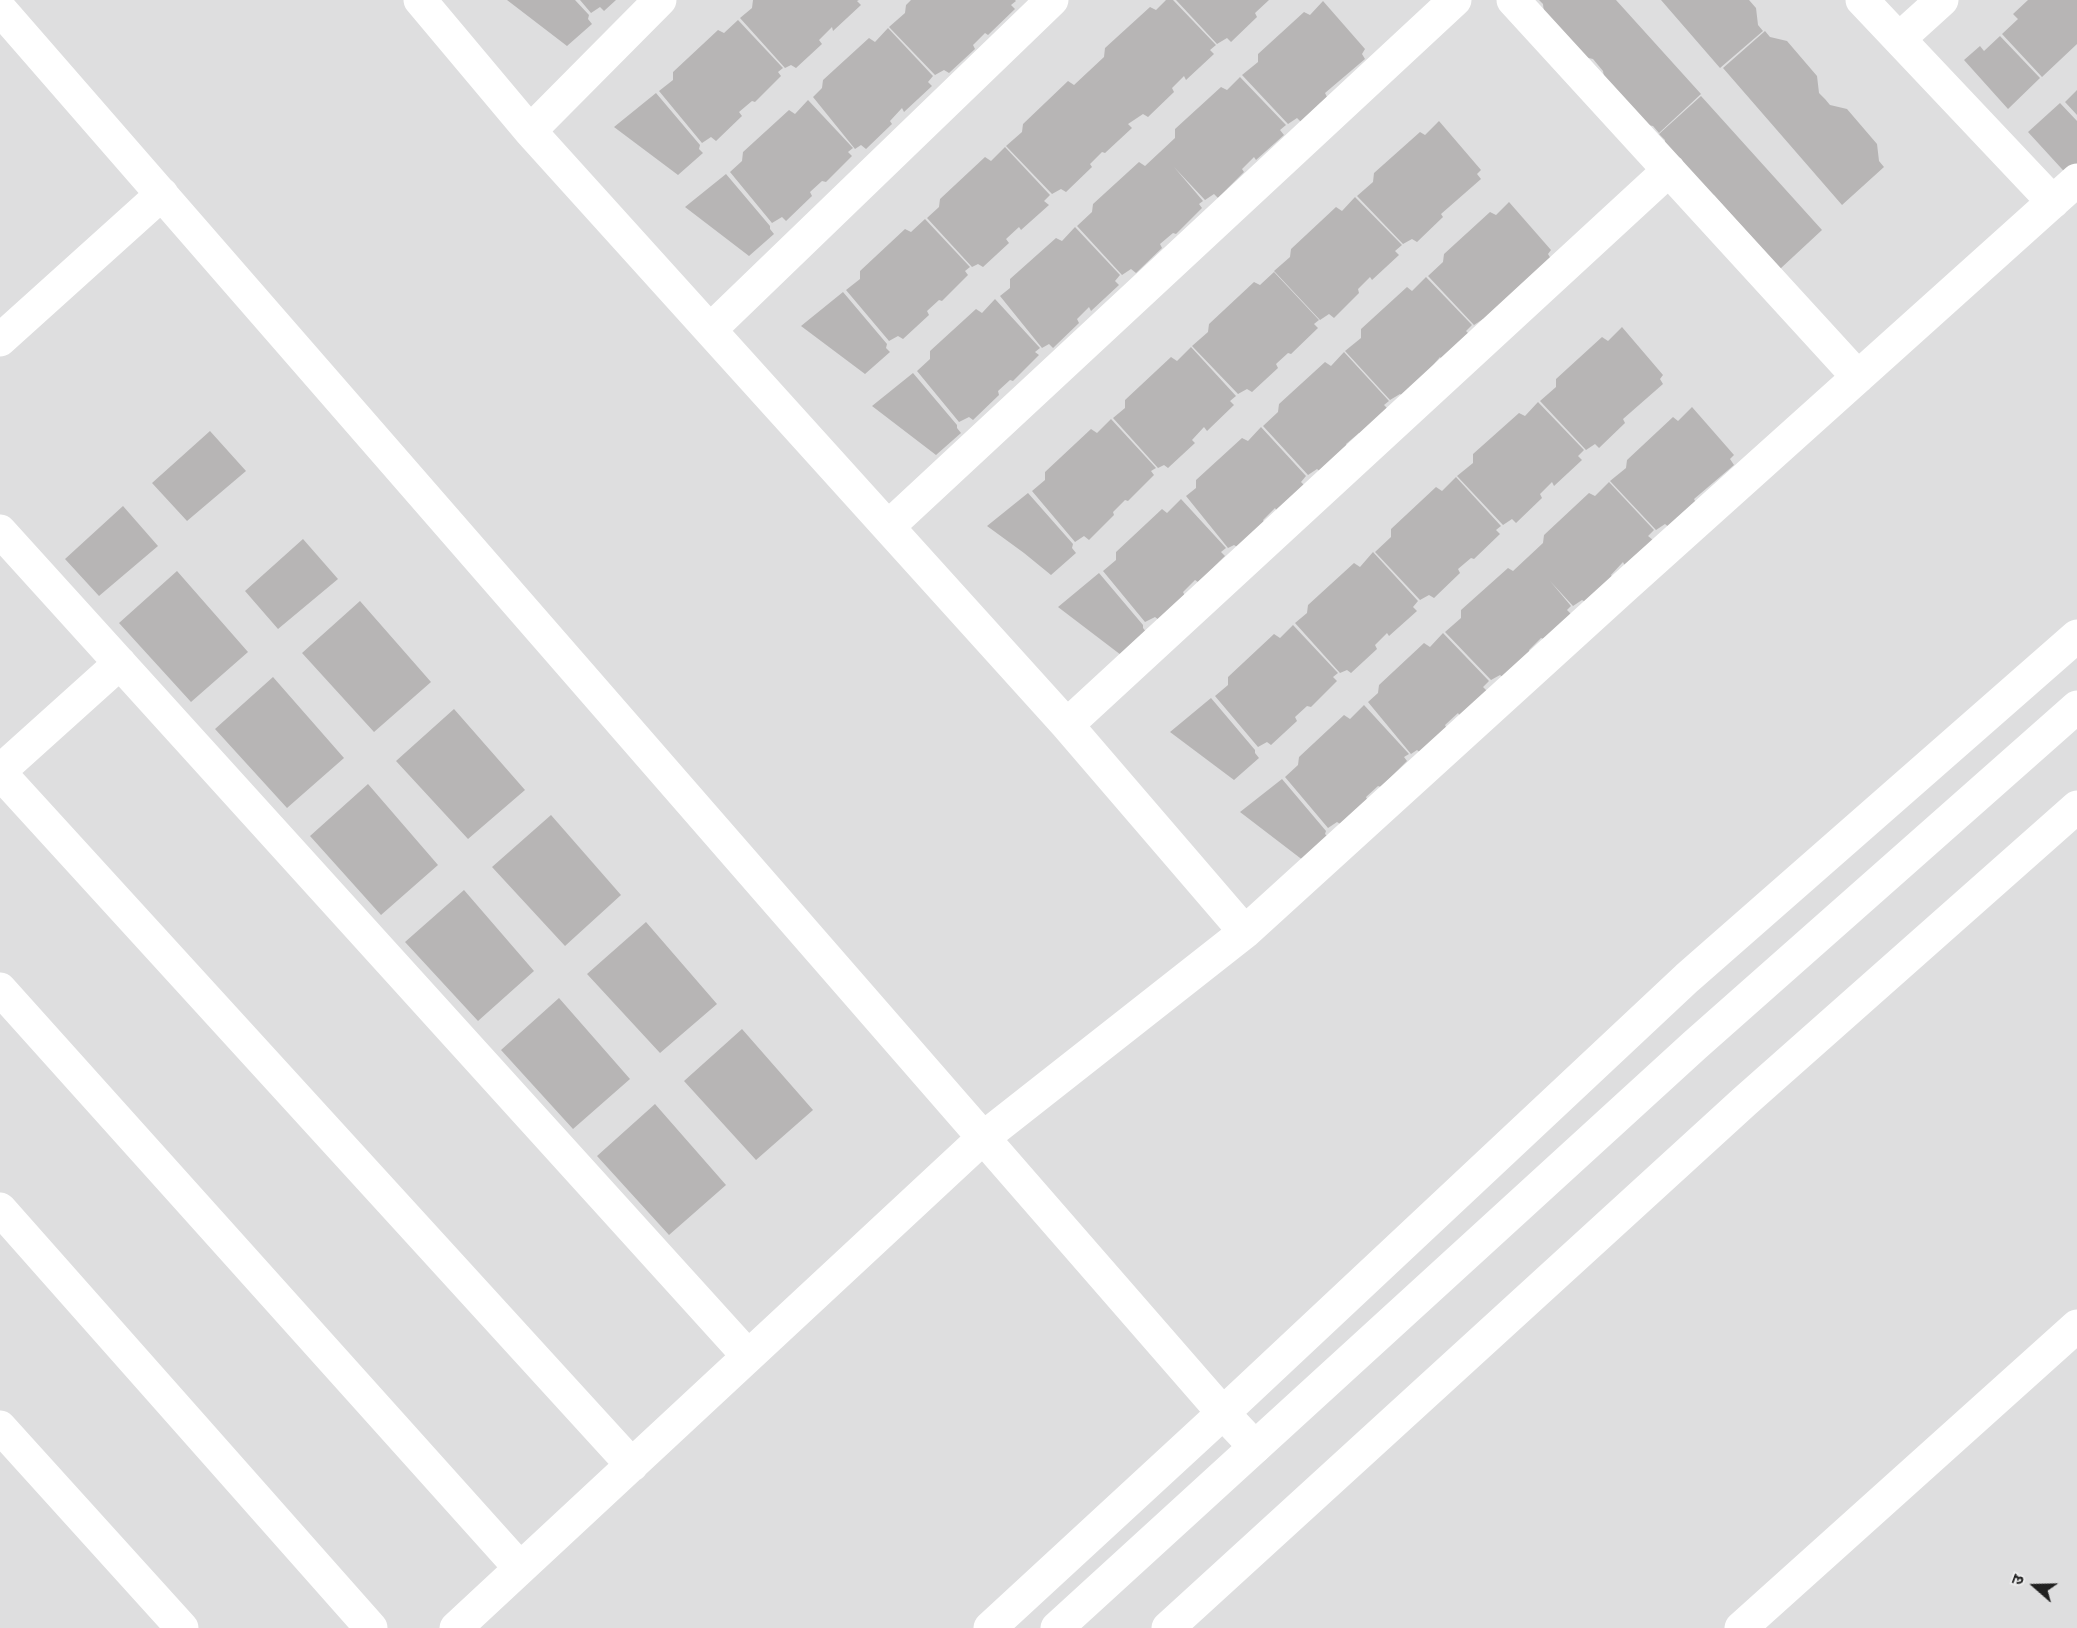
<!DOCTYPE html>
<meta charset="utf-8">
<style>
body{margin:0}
#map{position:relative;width:2077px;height:1628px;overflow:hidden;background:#dededf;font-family:Rubik,"Noto Sans Devanagari",sans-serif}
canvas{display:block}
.north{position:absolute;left:2005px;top:1556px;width:60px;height:60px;-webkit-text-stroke:4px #ebebec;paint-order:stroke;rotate:290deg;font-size:16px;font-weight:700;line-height:24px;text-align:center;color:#202020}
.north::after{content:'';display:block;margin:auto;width:21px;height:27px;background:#202020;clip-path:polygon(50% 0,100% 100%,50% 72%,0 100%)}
</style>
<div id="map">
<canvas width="2077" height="1628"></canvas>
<div class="north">उ</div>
</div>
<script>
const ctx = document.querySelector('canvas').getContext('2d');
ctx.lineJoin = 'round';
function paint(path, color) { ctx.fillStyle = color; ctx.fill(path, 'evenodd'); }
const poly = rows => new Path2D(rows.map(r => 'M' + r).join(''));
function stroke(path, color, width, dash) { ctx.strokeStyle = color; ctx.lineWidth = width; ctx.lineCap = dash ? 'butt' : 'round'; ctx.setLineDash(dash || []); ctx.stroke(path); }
const building = poly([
 [507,0,575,0,589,15,588,19,592,24,567,46],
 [580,0,616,0,604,11,600,7,591,13],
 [753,0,859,0,857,1,861,5,833,31,832,27,819,40,822,44,796,68,791,65,785,68,740,18,752,8],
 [911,0,1015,0,1016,1,1011,5,1015,9,988,35,985,33,973,45,975,49,949,73,944,70,935,75,889,27,905,13,906,5],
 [1166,0,1173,0,1216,45,1210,50,1214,54,1186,80,1184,76,1172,88,1174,92,1148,117,1143,114,1128,124,1132,128,1105,153,1102,152,1090,164,1092,167,1066,192,1061,189,1052,194,1006,146,1022,132,1023,124,1068,81,1074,85,1104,57,1105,48,1150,7,1156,10],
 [1176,0,1269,0,1255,13,1257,17,1231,42,1227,38,1217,44],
 [1539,0,1616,0,1701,94,1659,133,1653,126,1637,123,1606,89,1603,71,1593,59,1576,55,1545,21,1543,4],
 [1661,0,1749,0,1756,8,1758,25,1763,31,1720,68],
 [2028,0,2077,0,2077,44,2042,77,2002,34,2018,19,2013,14],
 [1323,1,1365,49,1362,54,1365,59,1325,93,1327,97,1301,122,1297,118,1288,124,1242,75,1258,62,1258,54,1304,12,1310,15],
 [738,20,783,68,778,72,781,76,755,102,752,101,739,112,742,116,716,141,711,137,702,143,659,91,673,80,673,72,718,30,724,33],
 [888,28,933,76,928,82,932,86,904,112,902,108,890,121,892,124,866,149,861,145,855,149,813,97,822,88,823,80,869,38,875,42],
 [1765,31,1770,37,1787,41,1817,76,1819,93,1825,99,1830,105,1847,109,1877,144,1879,161,1884,167,1842,205,1723,68],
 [2000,36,2040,78,2008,109,1964,60,1980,46,1984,51],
 [1240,77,1286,125,1280,130,1284,135,1256,160,1254,157,1242,169,1244,172,1218,198,1214,194,1205,200,1174,167,1203,201,1199,204,1202,208,1176,234,1173,233,1160,244,1162,248,1136,273,1131,269,1122,275,1077,226,1092,212,1093,204,1139,162,1145,166,1175,138,1175,129,1221,87,1227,90],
 [2077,90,2077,115,2065,102],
 [656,93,700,145,699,149,703,153,678,175,614,127],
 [1701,96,1822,230,1780,269,1714,195,1698,192,1666,158,1665,140,1659,134],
 [808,100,853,148,848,152,852,156,826,182,822,181,810,192,812,196,786,221,782,217,772,223,730,172,742,161,743,152,789,110,795,114],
 [2060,103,2077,121,2077,176,2072,180,2028,132],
 [1439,121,1481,170,1477,174,1481,179,1441,214,1443,217,1417,242,1412,239,1403,244,1357,196,1373,182,1374,173,1420,132,1425,135],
 [1005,147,1050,195,1044,201,1049,205,1021,230,1019,227,1006,239,1009,243,983,267,978,264,972,267,927,218,939,207,940,199,985,157,991,161],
 [726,174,770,226,770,229,774,234,749,256,685,207],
 [1355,197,1402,245,1395,251,1399,255,1372,280,1370,277,1358,289,1359,293,1334,318,1329,314,1320,320,1274,271,1290,257,1291,249,1336,207,1342,211],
 [1509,202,1551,250,1548,254,1551,259,1487,323,1483,319,1474,325,1428,276,1443,262,1444,254,1490,212,1496,215],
 [925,219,970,267,965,271,968,275,942,301,939,300,927,311,929,315,903,339,898,336,889,341,846,290,860,279,860,271,905,229,911,232],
 [1075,227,1120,275,1115,281,1119,285,1091,311,1089,307,1077,319,1079,323,1053,348,1049,344,1042,348,1000,296,1010,288,1010,279,1056,238,1062,241],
 [1274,272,1319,320,1314,324,1318,328,1291,354,1288,353,1276,364,1278,368,1252,392,1247,389,1238,394,1192,346,1208,332,1209,324,1254,282,1260,285],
 [1426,277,1472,325,1466,331,1470,335,1442,360,1440,357,1405,398,1400,394,1390,400,1345,351,1361,338,1361,329,1407,287,1412,291],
 [843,292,887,344,886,348,890,352,865,374,801,326],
 [995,299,1040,348,1035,352,1039,355,1013,381,1010,380,998,391,999,395,973,420,969,417,959,422,917,371,930,359,930,351,976,309,982,313],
 [1622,327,1663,375,1660,379,1663,384,1623,419,1625,423,1599,448,1595,444,1586,450,1540,401,1556,387,1556,379,1602,337,1608,341],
 [1191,347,1236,396,1230,401,1234,405,1207,431,1204,427,1192,440,1195,443,1168,468,1164,465,1158,468,1113,418,1125,408,1125,400,1171,357,1177,361],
 [1344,352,1389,401,1384,405,1388,409,1362,434,1359,433,1346,444,1348,448,1322,473,1317,469,1308,475,1263,426,1278,412,1279,404,1325,362,1331,366],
 [913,373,957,425,957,428,961,433,936,455,872,406],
 [1538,402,1584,450,1578,456,1582,460,1554,486,1552,482,1540,494,1542,498,1516,523,1512,519,1503,525,1457,476,1473,463,1473,454,1519,413,1525,416],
 [1692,407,1734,455,1730,459,1734,465,1694,499,1696,503,1670,528,1665,524,1656,530,1610,481,1626,468,1627,460,1673,417,1678,421],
 [1111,419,1156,468,1151,471,1154,475,1128,501,1125,500,1113,512,1114,515,1089,540,1084,536,1075,542,1032,491,1045,480,1045,472,1091,429,1097,433],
 [1261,427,1306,476,1301,482,1305,486,1277,511,1275,508,1263,520,1265,524,1239,548,1234,545,1228,548,1186,496,1196,488,1196,480,1242,438,1248,441],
 [210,431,246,471,187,521,152,483],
 [1456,477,1501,526,1496,530,1500,534,1474,559,1471,558,1458,569,1460,573,1434,598,1429,595,1420,600,1375,552,1391,537,1391,529,1436,487,1442,491],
 [1609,482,1654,530,1648,536,1653,540,1625,566,1623,562,1611,575,1613,578,1587,603,1582,600,1573,606,1550,581,1571,606,1567,610,1571,614,1544,639,1541,638,1529,650,1530,653,1505,679,1500,675,1491,680,1445,632,1461,618,1461,610,1508,568,1513,571,1543,543,1544,535,1589,493,1595,496],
 [1028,493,1073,544,1072,548,1076,553,1051,575,1024,553,987,526],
 [1181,499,1226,548,1221,552,1225,556,1198,582,1195,580,1183,592,1185,596,1159,620,1155,617,1145,622,1103,571,1116,560,1116,552,1162,509,1167,513],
 [123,506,158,546,99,596,65,559],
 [303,539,338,579,278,629,245,591],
 [1373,552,1418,601,1413,607,1417,611,1389,636,1387,633,1375,645,1377,649,1351,673,1347,670,1340,673,1295,623,1307,613,1308,605,1354,563,1360,567],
 [177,571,248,652,191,702,119,623],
 [1099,573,1143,625,1143,628,1147,633,1121,655,1058,607],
 [360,601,431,682,374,732,302,653],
 [1293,625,1338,673,1333,677,1337,681,1311,707,1307,706,1295,717,1297,721,1271,745,1267,742,1258,747,1215,696,1228,685,1228,677,1274,634,1280,638],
 [1443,633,1489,681,1483,687,1487,691,1460,716,1458,713,1445,725,1447,729,1422,754,1417,750,1411,754,1368,702,1378,693,1379,685,1424,643,1430,647],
 [273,677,344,758,287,808,215,729],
 [1211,698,1255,750,1255,753,1259,758,1234,780,1170,732],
 [1364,705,1409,754,1404,757,1407,761,1381,787,1378,786,1366,797,1368,801,1342,825,1337,822,1328,828,1285,777,1298,765,1299,757,1344,715,1350,719],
 [454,709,525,790,468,839,396,761],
 [1282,779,1326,831,1325,834,1329,838,1304,861,1240,812],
 [368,784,438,865,381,915,310,836],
 [551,815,621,895,565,946,492,867],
 [464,890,534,971,478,1021,405,942],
 [646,922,717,1004,660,1053,587,974],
 [559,998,630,1079,573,1129,501,1050],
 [742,1029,813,1110,756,1160,684,1081],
 [655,1104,726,1185,669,1235,597,1156]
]);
const minor = poly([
 [420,0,530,131,1067,725,1245,932],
 [1513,0,1858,377],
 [1862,0,2053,202],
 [0,9,1223,1413,1255,1447],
 [1899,39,1942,0],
 [530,131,660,0],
 [710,330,1052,0],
 [0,340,162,194],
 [888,527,1455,0],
 [0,531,748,1356],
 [1067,725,1669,170],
 [0,771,120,663],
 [0,773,632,1465],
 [0,989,520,1568],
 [0,1209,371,1628],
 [0,1427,182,1628],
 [456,1628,983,1138,1245,932,1623,588,2077,180],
 [990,1628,1223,1413,1687,978,2077,636],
 [1741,1628,2077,1326]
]);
const tertiary = poly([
 [1057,1628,1695,1045,2077,707],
 [1168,1628,1745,1101,2077,807]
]);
paint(building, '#b7b5b5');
stroke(minor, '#fff', 33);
stroke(tertiary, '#fff', 33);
</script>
